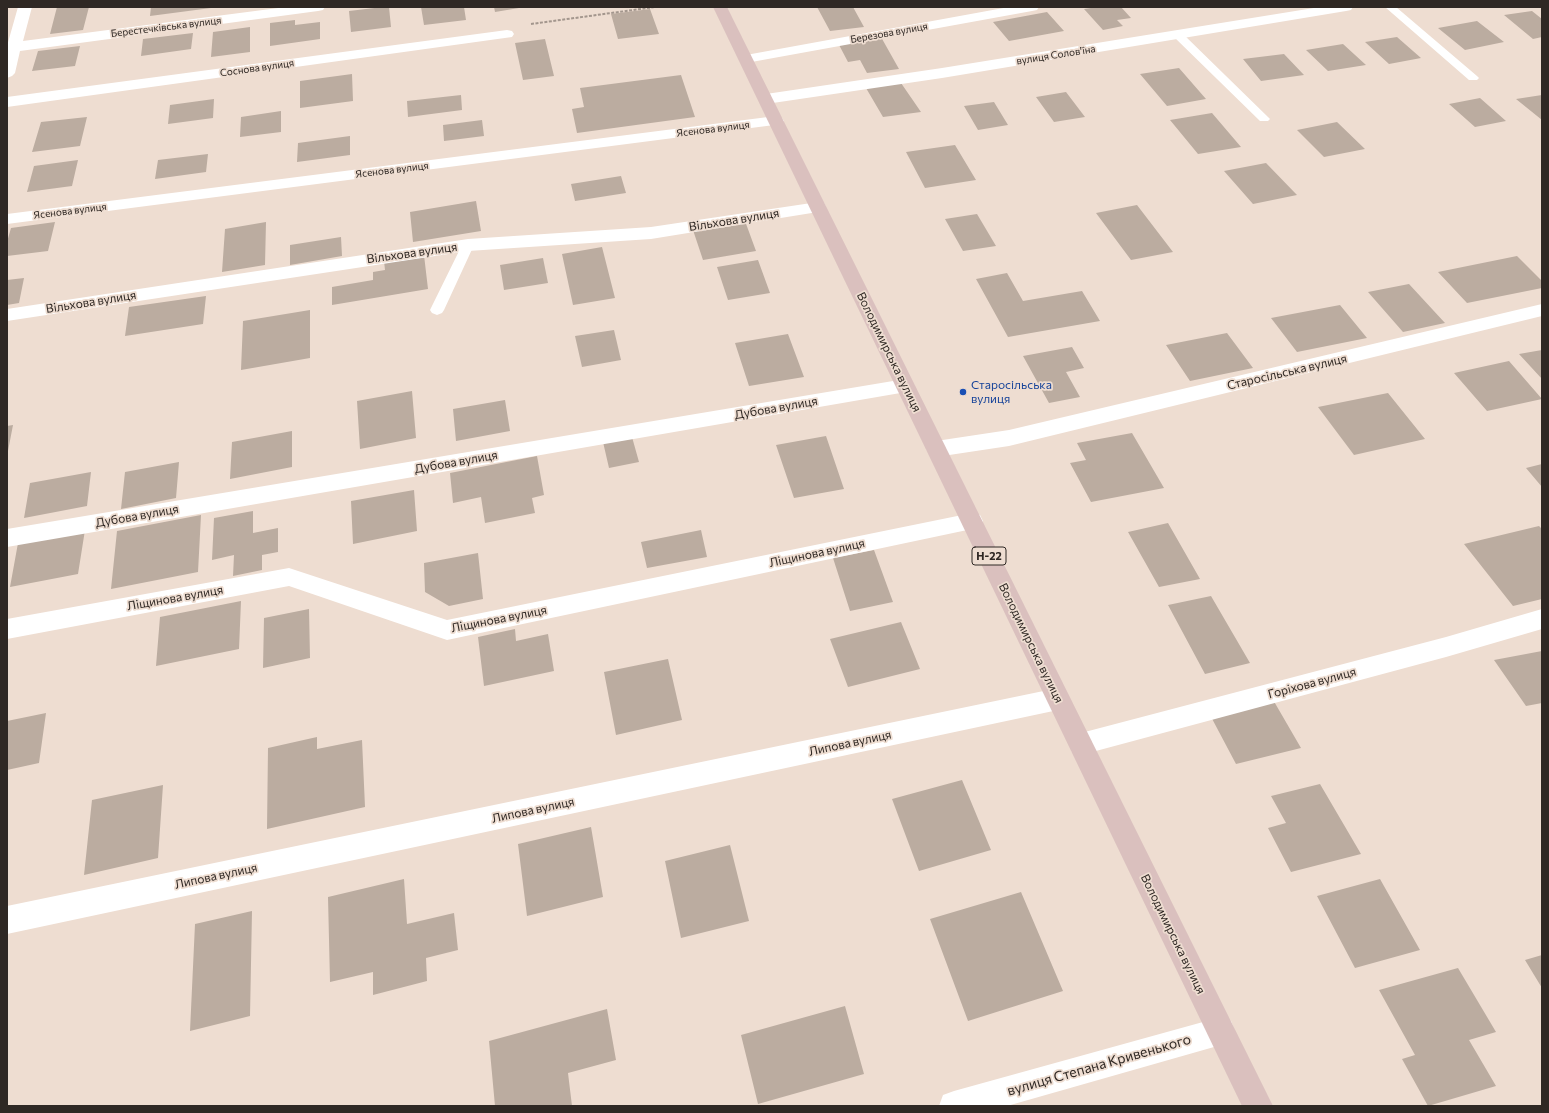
<!DOCTYPE html>
<meta charset="utf-8">
<style>
body{margin:0}
#map{position:relative;width:1549px;height:1113px;overflow:hidden;background:#eeddd1;font-family:Commissioner,sans-serif}
canvas{display:block}
.frame{position:absolute;inset:0;border:8px solid #2f2824;pointer-events:none}
</style>
<div id="map">
<canvas width="1549" height="1113"></canvas>
<div class="frame"></div>
</div>
<script>
const ctx = document.querySelector('canvas').getContext('2d');
ctx.lineJoin = 'round';
function paint(path, color) { ctx.fillStyle = color; ctx.fill(path, 'evenodd'); }
const poly = rows => new Path2D(rows.map(r => 'M' + r).join(''));
function stroke(path, color, width, dash) { ctx.strokeStyle = color; ctx.lineWidth = width; ctx.lineCap = dash ? 'butt' : 'round'; ctx.setLineDash(dash || []); ctx.stroke(path); }
function label(font, color, halo, rows, align = 'center') {
  ctx.font = font + ' Commissioner,sans-serif'; ctx.lineWidth = 3.5; ctx.setLineDash([]); ctx.textBaseline = 'middle'; ctx.strokeStyle = halo; ctx.fillStyle = color; for (const [text, x, y, turn = 0] of rows) {
    ctx.save(); ctx.translate(x, y); ctx.rotate((+turn || 0) * Math.PI / 180); ctx.textAlign = isNaN(turn) ? turn : align; if (halo) ctx.strokeText(text, 0, 0); ctx.fillText(text, 0, 0); ctx.restore();
  }
}
const building = poly([
 [57,7,89,7,83,30,50,34],
 [151,7,211,7,211,8,150,16],
 [383,7,389,7,391,27,351,32,349,11],
 [421,7,464,7,466,20,424,25],
 [494,7,519,7,519,8,495,12],
 [817,7,853,7,864,27,830,31],
 [1098,7,1121,7,1131,18,1117,20,1123,26,1103,30,1084,9],
 [650,9,659,34,618,39,611,14],
 [1532,11,1542,19,1542,37,1533,39,1504,15],
 [1047,12,1064,31,1009,41,993,22],
 [295,20,295,25,320,22,320,39,270,46,270,23],
 [1477,21,1504,42,1465,50,1438,28],
 [250,27,250,52,211,57,213,32],
 [193,33,191,49,141,56,143,39],
 [881,37,899,69,867,73,860,60,848,62,838,43],
 [1397,37,1421,58,1389,64,1365,42],
 [545,39,554,76,523,80,515,43],
 [1343,44,1366,65,1328,71,1306,50],
 [80,46,75,66,32,71,38,51],
 [1284,54,1304,75,1261,81,1243,59],
 [1179,68,1206,99,1167,106,1140,74],
 [352,74,353,101,300,108,300,81],
 [681,75,695,117,577,133,572,109,584,107,580,88],
 [901,83,921,112,883,117,866,88],
 [1066,92,1085,117,1054,122,1036,97],
 [461,95,462,110,408,117,407,101],
 [1542,95,1542,120,1516,99],
 [1480,98,1506,121,1475,127,1449,104],
 [214,99,213,118,168,124,170,105],
 [994,102,1008,125,978,130,964,106],
 [281,111,281,132,240,137,241,117],
 [1212,113,1241,147,1198,154,1170,120],
 [87,117,80,146,32,152,41,122],
 [482,120,484,136,444,141,443,125],
 [1337,122,1365,149,1324,157,1297,130],
 [350,136,350,155,297,162,298,143],
 [955,145,976,180,925,188,906,152],
 [208,154,206,172,155,179,158,160],
 [78,160,72,186,27,192,34,166],
 [1266,163,1297,195,1253,204,1224,171],
 [621,176,626,193,575,201,571,184],
 [476,201,481,231,413,242,410,212],
 [1137,205,1173,252,1131,260,1096,213],
 [977,214,996,246,963,251,945,219],
 [745,221,756,251,703,260,693,230],
 [55,222,48,251,7,256,7,242,11,228],
 [266,222,265,265,222,272,225,229],
 [341,237,342,256,290,265,290,245],
 [602,247,615,298,573,305,562,254],
 [424,255,428,289,332,305,332,287,373,280,373,272,385,270,384,261],
 [1517,256,1542,281,1542,288,1467,303,1438,272],
 [543,258,548,283,504,290,500,265],
 [758,260,770,293,728,300,717,267],
 [1007,273,1023,301,1082,291,1100,321,1008,337,976,279],
 [24,278,19,303,7,305,7,280],
 [1409,284,1445,323,1403,332,1368,292],
 [206,296,203,324,125,336,129,307],
 [1340,305,1367,338,1297,352,1271,318],
 [310,310,310,358,241,370,243,321],
 [614,330,621,360,582,367,575,336],
 [1227,333,1253,368,1190,381,1166,345],
 [788,334,804,377,749,386,735,343],
 [1072,347,1084,368,1066,372,1080,397,1049,403,1023,356],
 [1542,350,1542,379,1519,354],
 [1509,361,1542,399,1487,411,1454,373],
 [412,391,416,438,360,449,357,401],
 [1388,393,1425,439,1354,455,1318,407],
 [505,400,510,431,456,441,453,409],
 [13,425,8,451,7,451,7,426],
 [292,431,292,467,230,479,232,442],
 [1132,433,1164,488,1091,502,1070,463,1086,460,1077,443],
 [826,436,844,489,794,498,776,445],
 [632,437,639,462,609,468,603,442],
 [537,456,544,495,532,498,535,513,485,523,481,497,453,503,450,473],
 [179,462,176,498,121,509,125,472],
 [1542,464,1542,487,1526,468],
 [91,472,87,506,24,518,30,483],
 [414,490,417,531,353,544,351,501],
 [253,511,253,533,278,528,278,552,262,555,262,570,233,576,234,555,212,560,214,518],
 [201,515,198,572,111,589,117,531],
 [1168,523,1200,579,1159,587,1128,532],
 [1539,526,1542,529,1542,599,1513,606,1464,544],
 [85,530,78,574,10,587,18,543],
 [701,530,707,557,647,568,641,542],
 [874,550,893,602,850,611,833,558],
 [478,553,483,599,449,606,425,592,424,563],
 [1211,596,1250,663,1205,674,1168,605],
 [241,601,239,649,156,666,160,617],
 [309,609,310,658,263,668,264,618],
 [901,622,920,669,848,687,830,639],
 [515,629,516,641,548,634,554,671,484,686,478,637],
 [1542,651,1542,703,1526,706,1494,660],
 [668,659,682,720,616,735,604,672],
 [1272,698,1301,748,1236,764,1209,713],
 [46,713,39,763,7,770,7,721],
 [317,737,317,749,362,740,365,807,267,829,268,748],
 [962,780,991,850,919,871,892,799],
 [1320,784,1361,854,1291,872,1268,828,1286,823,1271,796],
 [163,785,158,858,84,875,92,800],
 [591,827,603,897,527,916,518,844],
 [730,845,749,921,681,938,665,861],
 [404,879,407,924,454,913,458,950,426,958,427,981,373,995,373,972,330,982,328,897],
 [1380,879,1420,950,1355,968,1317,896],
 [1021,892,1063,991,968,1021,930,919],
 [252,911,250,1016,190,1031,195,924],
 [1542,955,1542,988,1525,960],
 [1458,968,1496,1032,1469,1040,1496,1086,1428,1106,1402,1059,1415,1055,1379,990],
 [845,1006,864,1074,758,1104,741,1035],
 [607,1009,616,1060,568,1073,572,1106,495,1106,489,1041]
]);
const path = poly([
 [531,24,655,7]
]);
const service = poly([
 [1385,7,1396,7,1477,76,1479,78,1477,80,1469,80,1385,7],
 [1178,32,1182,33,1268,117,1270,119,1268,121,1260,121,1174,37,1173,35,1174,33,1178,32],
 [468,241,473,242,474,245,444,310,442,313,437,315,432,313,430,310,462,245,463,242,468,241]
]);
const minor = poly([
 [18,7,32,7,23,41,286,7,325,7,323,10,318,11,20,51,15,73,12,76,7,78,7,46,18,7],
 [1009,7,1039,7,1037,10,1032,11,746,63,741,62,739,59,741,56,746,55,1009,7],
 [1320,7,1353,7,1351,10,1346,11,942,78,766,104,761,102,758,99,761,96,766,94,942,68,1320,7],
 [507,30,512,31,514,34,512,37,7,107,7,97,507,30],
 [776,116,782,118,784,121,782,124,7,224,7,214,776,116],
 [818,202,824,203,826,207,824,211,651,239,468,251,7,321,7,309,468,239,651,227,818,202],
 [1542,304,1542,316,1009,446,936,457,929,454,926,449,929,444,936,441,1009,430,1542,304],
 [905,379,912,381,915,386,912,391,7,547,7,529,905,379],
 [972,513,980,515,983,521,980,527,972,529,447,640,289,586,7,639,7,619,289,568,447,620,972,513],
 [1542,609,1542,629,1446,657,1081,755,1072,752,1069,744,1072,736,1081,733,1446,637,1542,609],
 [1058,688,1066,691,1070,699,1066,707,1058,710,7,934,7,906,1058,688],
 [1221,1017,1231,1021,1235,1031,1231,1041,1221,1045,1007,1106,939,1106,943,1095,954,1091,1221,1017]
]);
const primary = poly([
 [713,7,727,7,1273,1106,1242,1106,713,7]
]);
const markers = [
 [963,392,4,"#1a4fb4"]
];
const farStreetnames = [
 ["Берестечківська вулиця",166,27,-7],
 ["Березова вулиця",889,33,-10],
 ["вулиця Солов'їна",1056,55,-9],
 ["Соснова вулиця",257,68,-8],
 ["Ясенова вулиця",713,129,-7],
 ["Ясенова вулиця",392,170,-7],
 ["Ясенова вулиця",70,211,-7]
];
const shields = [
 [989,556,34]
];
const shieldNames = [
 ["Н-22",989,556]
];
const streetNames = [
 ["Вільхова вулиця",734,220,-9],
 ["Вільхова вулиця",412,253,-8],
 ["Вільхова вулиця",91,302,-9],
 ["Володимирська вулиця",889,352,64],
 ["Старосільська вулиця",1287,372,-13],
 ["Дубова вулиця",776,408,-10],
 ["Дубова вулиця",456,462,-10],
 ["Дубова вулиця",137,516,-10],
 ["Ліщинова вулиця",817,553,-12],
 ["Ліщинова вулиця",175,598,-10],
 ["Ліщинова вулиця",499,619,-11],
 ["Володимирська вулиця",1031,643,64],
 ["Горіхова вулиця",1312,683,-15],
 ["Липова вулиця",850,743,-12],
 ["Липова вулиця",533,810,-12],
 ["Липова вулиця",216,876,-12],
 ["Володимирська вулиця",1173,934,64]
];
const transitNames = [
 ["Старосільська",971,385],
 ["вулиця",971,399]
];
const nearStreetnames = [
 ["вулиця Степана Кривенького",1099,1065,-16]
];
paint(building, '#bbaca0');
stroke(path, '#a3968d', 2, [3, 1.5]);
paint(service, '#fff');
paint(minor, '#fff');
paint(primary, '#dac0be');
for (const [x, y, r, color] of markers) { const dot = new Path2D(); dot.arc(x, y, r, 0, 2 * Math.PI); ctx.fillStyle = color; ctx.fill(dot); stroke(dot, '#eeddd1', 1.5); }
label('10px', '#2f2824', '#eeddd1', farStreetnames);
for (const [x, y, w] of shields) { const box = new Path2D(); box.roundRect(x - w / 2, y - 9, w, 18, 3); ctx.fillStyle = '#eeddd1'; ctx.fill(box); stroke(box, '#2f2824', 1); }
label('bold 11px', '#2f2824', null, shieldNames);
label('12px', '#2f2824', '#eeddd1', streetNames);
label('12px', '#164399', '#eeddd1', transitNames, 'left');
label('14px', '#2f2824', '#eeddd1', nearStreetnames);
</script>
